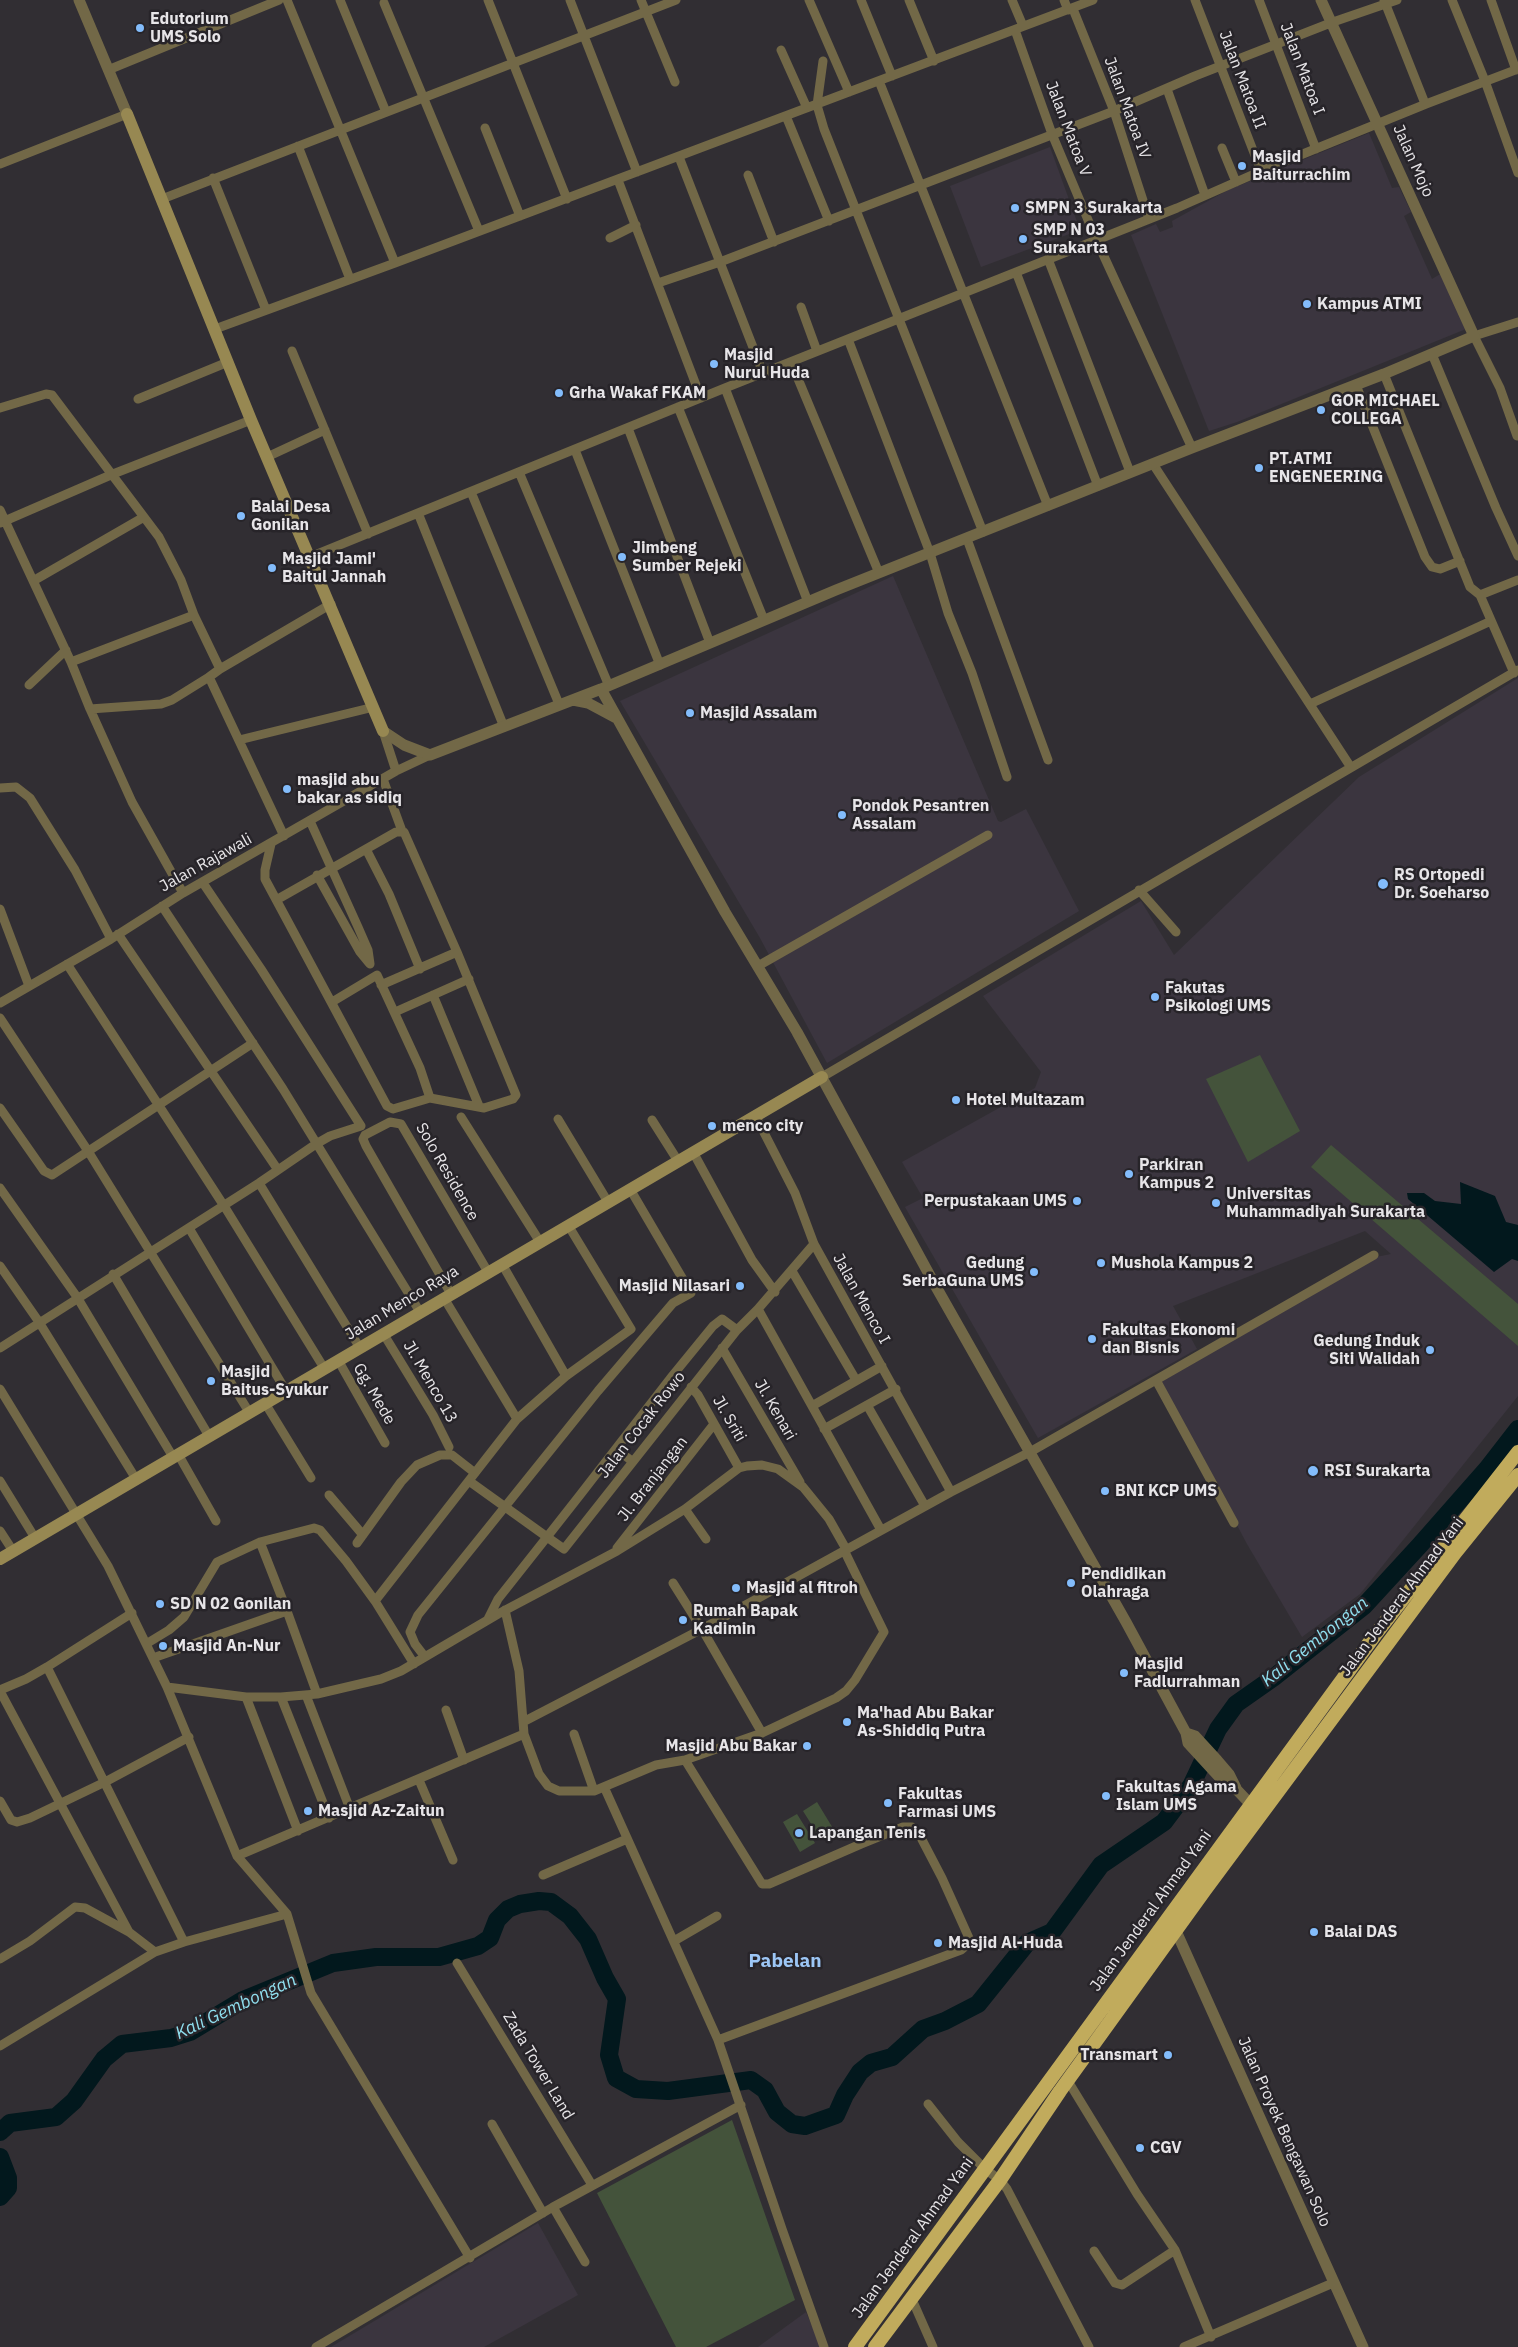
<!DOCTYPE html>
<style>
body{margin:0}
canvas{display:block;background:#312e33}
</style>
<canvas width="1518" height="2347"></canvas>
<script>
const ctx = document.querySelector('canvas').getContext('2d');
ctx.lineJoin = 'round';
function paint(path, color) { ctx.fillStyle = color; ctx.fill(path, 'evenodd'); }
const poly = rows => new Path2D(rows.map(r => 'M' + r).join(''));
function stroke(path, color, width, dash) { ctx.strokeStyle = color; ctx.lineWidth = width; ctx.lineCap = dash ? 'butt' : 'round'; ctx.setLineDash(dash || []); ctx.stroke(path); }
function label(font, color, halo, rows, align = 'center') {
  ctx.font = font + ' "IBM Plex Sans",sans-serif'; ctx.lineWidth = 5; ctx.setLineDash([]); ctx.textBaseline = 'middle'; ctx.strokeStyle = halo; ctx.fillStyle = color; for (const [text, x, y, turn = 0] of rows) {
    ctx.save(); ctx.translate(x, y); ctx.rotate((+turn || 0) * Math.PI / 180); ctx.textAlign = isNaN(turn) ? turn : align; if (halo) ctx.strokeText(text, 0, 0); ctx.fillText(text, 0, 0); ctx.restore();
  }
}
const built = poly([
 [1369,133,1392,188,1399,187,1411,212,1404,216,1432,279,1442,273,1466,329,1237,422,1209,431,1131,235,1156,224,1160,232,1173,227,1172,221,1228,190],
 [1050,147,1080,230,981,267,950,186],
 [893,576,998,821,1001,822,1026,809,1079,911,827,1063,760,938,620,701],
 [1518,678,1518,1396,1360,1594,1302,1637,1247,1544,1160,1380,1376,1257,1391,1254,1365,1231,1173,1306,1197,1349,1038,1438,905,1207,923,1198,902,1162,1035,1088,1041,1072,983,996,1141,901,1174,955,1359,777],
 [538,2223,578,2295,484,2347,331,2347],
 [806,2312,821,2347,758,2347]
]);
const green = poly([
 [1260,1055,1300,1131,1248,1162,1206,1079],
 [1331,1145,1518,1304,1518,1346,1311,1167],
 [817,1802,834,1830,820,1838,803,1811],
 [797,1814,815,1843,800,1852,783,1822],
 [732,2120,795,2300,706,2347,676,2347,597,2193]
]);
const water = poly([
 [1460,1182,1495,1196,1506,1222,1518,1225,1518,1261,1512,1259,1494,1272,1408,1199,1407,1193,1424,1193,1435,1201,1461,1204]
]);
const river = poly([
 [0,2132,10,2123,56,2117,74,2101,104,2059,122,2044,171,2038,190,2032,243,2000,333,1963,376,1957,439,1957,478,1946,490,1938,497,1920,508,1909,520,1904,539,1901,551,1902,570,1916,588,1939,605,1978,617,1999,609,2055,616,2078,636,2089,668,2091,751,2080,765,2090,777,2112,792,2124,805,2126,836,2115,845,2095,860,2072,871,2063,892,2057,923,2029,945,2021,978,2004,1027,1943,1052,1932,1101,1865,1164,1822,1191,1786,1218,1729,1236,1704,1273,1678,1364,1606,1420,1545,1487,1469,1518,1429],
 [0,2157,8,2178,8,2188,0,2197]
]);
const minor = poly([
 [287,0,395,263],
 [340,0,386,112],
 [488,0,567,199],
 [570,0,637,172],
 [641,0,675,82],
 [809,0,849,92],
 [861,0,892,76],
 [909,0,934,61],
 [1012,0,1023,26],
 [1064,0,1068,10],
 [1195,0,1261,171],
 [1259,0,1316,149],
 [1384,0,1424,101],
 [1452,0,1485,81,1518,173],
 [1491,0,1516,70],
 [384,3,479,231],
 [1073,9,1114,111,1149,219],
 [1015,30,1052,134,1096,239,1192,448],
 [781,50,807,108],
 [823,61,817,105,824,129,983,532],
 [108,70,279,0],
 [879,81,1048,506],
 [1167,89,1205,195],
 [786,116,829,221],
 [485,128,520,216],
 [298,146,350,279],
 [1222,148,1236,182],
 [679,157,763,373],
 [0,164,127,114],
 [748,175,774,242],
 [213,178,266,310],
 [618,180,701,398],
 [162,199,676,0],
 [610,238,636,225],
 [1048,259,1130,472],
 [1016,272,1098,486],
 [658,283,720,262,1114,111,1195,76,1333,22,1397,0],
 [801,307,817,351],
 [215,329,395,263,1093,0],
 [848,339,930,553,948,613,972,673,1007,777],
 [292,351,368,534],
 [1432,354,1496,508,1518,556],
 [791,362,879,573],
 [1384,374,1470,587,1480,595],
 [1356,385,1425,557,1432,567,1440,569,1460,561],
 [725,388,808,602],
 [138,399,228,362],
 [678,407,764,620],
 [0,408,46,394,52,395,159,537,181,580,194,615,220,669,209,677,284,836],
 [628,428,710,643],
 [1517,436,1500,388,1474,336,1518,322],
 [575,450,660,665],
 [267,457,325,430],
 [1153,464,1350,766],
 [519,472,609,686],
 [471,492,559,704],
 [0,510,71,662],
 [418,513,504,727],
 [0,523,113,474,251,420],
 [967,539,1048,760],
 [310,557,725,388,1177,208,1261,171,1426,104,1518,69],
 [33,581,144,517],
 [194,615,71,662,90,709,161,704,172,700,209,677],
 [220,669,331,604],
 [1514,673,1480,595,1518,580],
 [29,685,66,650],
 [1310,704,1491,621],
 [90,709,132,802,183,893],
 [383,731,396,771],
 [239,740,374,707],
 [383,779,402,831],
 [0,788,16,787,30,798,75,870,111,939],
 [310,821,358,927,368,950,370,964],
 [271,844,265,870,265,879,387,1106,393,1109,430,1098,420,1068,377,975,332,1002],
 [366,849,389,894,420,969],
 [317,875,360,952,369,963],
 [1139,890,1176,932],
 [278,899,396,832,404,832,457,952,516,1095,513,1099,484,1108,430,1098],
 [162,906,283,1089,420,1312],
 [0,909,29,986],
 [118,934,278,1170],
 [67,964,226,1209,324,1368],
 [758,966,988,835],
 [381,985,457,952],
 [433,995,479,1106],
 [0,1003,111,939,183,893,396,771,430,755],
 [395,1012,469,979],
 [0,1018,88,1151,249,1412],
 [822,1077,1518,670],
 [0,1108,44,1171,52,1175,253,1043],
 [755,1115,795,1193,814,1244,951,1492],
 [461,1117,540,1242],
 [558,1119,608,1202],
 [652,1120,678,1161],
 [693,1152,752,1260,775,1292],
 [259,1183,360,1348],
 [0,1188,77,1297,173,1457],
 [189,1228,286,1391],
 [814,1244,758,1309,881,1530],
 [502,1264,566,1376],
 [0,1266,39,1322,136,1479],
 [792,1271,856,1380],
 [113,1274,209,1436],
 [451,1294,366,1146,363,1139,365,1135,390,1122,401,1124,488,1272],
 [444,1298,517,1419],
 [737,1330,758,1309],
 [383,1333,433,1415,449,1447],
 [0,1348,259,1183,316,1144,330,1136,361,1126,261,969,203,883],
 [722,1348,800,1482],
 [338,1360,385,1443],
 [1156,1380,1234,1523],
 [691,1387,698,1395,739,1468],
 [0,1389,108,1566,167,1687,246,1697,281,1697,317,1694,381,1679,401,1671,498,1614,617,1551,685,1509,739,1468,747,1466,762,1465,778,1469,803,1487,829,1519,846,1549],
 [265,1403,311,1478],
 [867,1405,925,1506],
 [812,1406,882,1366],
 [824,1429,896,1389],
 [616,1449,632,1461],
 [178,1454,216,1521],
 [0,1481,35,1538],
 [469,1481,547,1537,564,1549,737,1330,722,1319,713,1326,673,1375,580,1495,547,1537,498,1599,488,1619],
 [329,1495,363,1535],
 [685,1509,706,1539],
 [0,1531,13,1551],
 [260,1542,287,1611],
 [357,1543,401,1482,417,1465,440,1455,452,1455,475,1473],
 [617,1548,714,1424],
 [673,1583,702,1629,762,1733],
 [375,1601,517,1419,566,1376,631,1329,568,1225],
 [505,1610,519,1671,524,1734,539,1774,548,1786,559,1791,594,1791,656,1765,685,1760,762,1733,836,1698,846,1691,855,1680,884,1632,844,1550],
 [146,1644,169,1630,184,1617,217,1562,260,1542,314,1528,320,1530,346,1561,375,1601,414,1664],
 [425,1657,415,1644,410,1632,418,1615,598,1391,673,1303,691,1293,630,1189],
 [153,1658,287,1611,317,1694],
 [47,1667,184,1942],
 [167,1687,237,1856,287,1914,311,1993,470,2258],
 [0,1690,26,1679,47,1667,132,1613],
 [0,1691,129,1932],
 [306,1695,350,1809],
 [246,1697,298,1831],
 [281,1697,329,1818],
 [446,1710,464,1760],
 [523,1722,702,1629,951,1492,1030,1452,1374,1255],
 [574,1734,594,1791],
 [685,1760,762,1884,769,1884,861,1844,903,1827,912,1827,918,1832,942,1878,969,1938,968,1944,961,1950,718,2040],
 [419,1780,453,1860],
 [605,1789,718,2040,782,2229,824,2347],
 [0,1801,11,1820,17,1822,30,1818,105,1782,189,1737],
 [237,1856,524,1734],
 [543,1875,627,1839],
 [674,1941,717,1916],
 [0,1959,30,1941,75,1907,85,1908,129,1932,155,1952],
 [457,1963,592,2185],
 [0,2046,155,1952,184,1942,287,1914],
 [1068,2081,1137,2194,1175,2250],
 [928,2104,958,2142,985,2169,1000,2180,1007,2189,1089,2347],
 [492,2124,543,2213],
 [553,2207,585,2262],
 [1094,2251,1115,2283,1122,2285,1175,2250,1211,2337],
 [911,2297,933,2347],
 [316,2347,553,2207,741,2105],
 [1184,2347,1333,2283]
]);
const tertiary = poly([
 [79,0,127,114],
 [573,700,588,703,616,718],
 [383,731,404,745,430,755,601,689],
 [1186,1733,1195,1736,1217,1760,1229,1774,1236,1788],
 [1256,1810,1237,1790,1222,1780,1188,1743,1186,1733,1126,1622,935,1285,797,1032,725,912,601,689,836,590,1192,448,1384,374,1474,336,1321,0],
 [1176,1931,1363,2347]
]);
const secondary = poly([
 [127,114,251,420,383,731],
 [0,1559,822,1077]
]);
const trunk = poly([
 [855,2347,1375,1635,1518,1452],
 [875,2347,1000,2180,1060,2091,1205,1890,1455,1553,1518,1475]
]);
const markers = [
 [140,28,5,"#83bcfb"],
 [1242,166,5,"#83bcfb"],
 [1015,208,5,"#83bcfb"],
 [1023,239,5,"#83bcfb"],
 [1307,304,5,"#83bcfb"],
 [714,364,5,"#83bcfb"],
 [559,393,5,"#83bcfb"],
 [1321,410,5,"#83bcfb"],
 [1259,468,5,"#83bcfb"],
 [241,516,5,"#83bcfb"],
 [622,557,5,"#83bcfb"],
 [272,568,5,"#83bcfb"],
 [690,713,5,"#83bcfb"],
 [287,789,5,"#83bcfb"],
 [842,815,5,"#83bcfb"],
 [1383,884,6,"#83bcfb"],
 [1155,997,5,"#83bcfb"],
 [956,1100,5,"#83bcfb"],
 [712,1126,5,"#83bcfb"],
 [1129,1174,5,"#83bcfb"],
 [1077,1201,5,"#83bcfb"],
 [1216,1203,5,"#83bcfb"],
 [1101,1263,5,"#83bcfb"],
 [1034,1272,5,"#83bcfb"],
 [740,1286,5,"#83bcfb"],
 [1092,1339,5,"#83bcfb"],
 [1430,1350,5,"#83bcfb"],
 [211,1381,5,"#83bcfb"],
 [1313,1471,6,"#83bcfb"],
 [1105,1491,5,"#83bcfb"],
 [1071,1583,5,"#83bcfb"],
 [736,1588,5,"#83bcfb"],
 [160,1604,5,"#83bcfb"],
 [683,1620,5,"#83bcfb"],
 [163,1646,5,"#83bcfb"],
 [1124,1673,5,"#83bcfb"],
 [847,1722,5,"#83bcfb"],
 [807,1746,5,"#83bcfb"],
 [1106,1796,5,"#83bcfb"],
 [888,1803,5,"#83bcfb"],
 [308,1811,5,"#83bcfb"],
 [799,1833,5,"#83bcfb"],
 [1314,1932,5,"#83bcfb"],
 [938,1943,5,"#83bcfb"],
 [1168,2055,5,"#83bcfb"],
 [1140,2148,5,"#83bcfb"]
];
const poiNames = [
 ["Edutorium",150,19],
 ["UMS Solo",150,37],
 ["Masjid",1252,157],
 ["Baiturrachim",1252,175],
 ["SMPN 3 Surakarta",1025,208],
 ["SMP N 03",1033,230],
 ["Surakarta",1033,248],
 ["Kampus ATMI",1317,304],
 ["Masjid",724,355],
 ["Nurul Huda",724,373],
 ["Grha Wakaf FKAM",569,393],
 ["GOR MICHAEL",1331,401],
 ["COLLEGA",1331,419],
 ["PT.ATMI",1269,459],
 ["ENGENEERING",1269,477],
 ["Balai Desa",251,507],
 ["Gonilan",251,525],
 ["Jimbeng",632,548],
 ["Sumber Rejeki",632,566],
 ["Masjid Jami'",282,559],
 ["Baitul Jannah",282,577],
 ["Masjid Assalam",700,713],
 ["masjid abu",297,780],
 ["bakar as sidiq",297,798],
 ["Pondok Pesantren",852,806],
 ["Assalam",852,824],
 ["RS Ortopedi",1394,875],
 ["Dr. Soeharso",1394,893],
 ["Fakutas",1165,988],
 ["Psikologi UMS",1165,1006],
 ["Hotel Multazam",966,1100],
 ["menco city",722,1126],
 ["Parkiran",1139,1165],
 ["Kampus 2",1139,1183],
 ["Universitas",1226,1194],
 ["Muhammadiyah Surakarta",1226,1212],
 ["Perpustakaan UMS",1067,1201,"right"],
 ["Gedung",1024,1263,"right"],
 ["SerbaGuna UMS",1024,1281,"right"],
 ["Mushola Kampus 2",1111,1263],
 ["Masjid Nilasari",730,1286,"right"],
 ["Fakultas Ekonomi",1102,1330],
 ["dan Bisnis",1102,1348],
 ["Gedung Induk",1420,1341,"right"],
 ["Siti Walidah",1420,1359,"right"],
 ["Masjid",221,1372],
 ["Baitus-Syukur",221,1390],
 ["RSI Surakarta",1324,1471],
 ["BNI KCP UMS",1115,1491],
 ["Pendidikan",1081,1574],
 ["Olahraga",1081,1592],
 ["Masjid al fitroh",746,1588],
 ["SD N 02 Gonilan",170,1604],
 ["Rumah Bapak",693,1611],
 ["Kadimin",693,1629],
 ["Masjid An-Nur",173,1646],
 ["Masjid",1134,1664],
 ["Fadlurrahman",1134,1682],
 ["Ma'had Abu Bakar",857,1713],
 ["As-Shiddiq Putra",857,1731],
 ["Masjid Abu Bakar",797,1746,"right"],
 ["Fakultas Agama",1116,1787],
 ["Islam UMS",1116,1805],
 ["Fakultas",898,1794],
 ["Farmasi UMS",898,1812],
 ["Masjid Az-Zaitun",318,1811],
 ["Lapangan Tenis",809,1833],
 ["Balai DAS",1324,1932],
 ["Masjid Al-Huda",948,1943],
 ["Transmart",1158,2055,"right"],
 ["CGV",1150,2148]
];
const streetNames = [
 ["Jalan Matoa I",1302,69,69],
 ["Jalan Matoa II",1242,80,69],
 ["Jalan Matoa IV",1127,108,70],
 ["Jalan Matoa V",1068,129,69],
 ["Jalan Mojo",1413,161,66],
 ["Jalan Rajawali",206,863,-29],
 ["Solo Residence",447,1172,60],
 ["Jalan Menco I",861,1299,61],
 ["Jalan Menco Raya",402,1303,-31],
 ["Jl. Menco 13",430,1382,60],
 ["Gg. Mede",374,1394,60],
 ["Jl. Kenari",775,1410,60],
 ["Jl. Sriti",729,1419,60],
 ["Jalan Cocak Rowo",642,1425,-52],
 ["Jl. Branjangan",653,1479,-52],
 ["Jalan Jenderal Ahmad Yani",1402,1597,-53],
 ["Jalan Jenderal Ahmad Yani",1151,1911,-54],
 ["Zada Tower Land",538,2066,59],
 ["Jalan Proyek Bengawan Solo",1284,2132,66],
 ["Jalan Jenderal Ahmad Yani",913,2238,-54]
];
const waterNames = [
 ["Kali Gembongan",1315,1642,-39],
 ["Kali Gembongan",236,2007,-25]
];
const quarterNames = [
 ["Pabelan",785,1962]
];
paint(built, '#3b353f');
paint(green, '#44533b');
paint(water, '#02181d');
stroke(river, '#02181d', 18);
stroke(minor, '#726847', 9);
stroke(tertiary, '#726847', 11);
stroke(secondary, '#978852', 12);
stroke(trunk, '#c1ab5c', 14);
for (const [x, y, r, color] of markers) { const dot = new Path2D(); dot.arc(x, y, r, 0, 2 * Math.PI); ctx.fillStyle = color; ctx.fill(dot); stroke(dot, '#272429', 2); }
label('bold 16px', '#e7e5e8', '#272429', poiNames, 'left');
label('16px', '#e7e5e8', '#272429', streetNames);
label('italic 18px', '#8fdeee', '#272429', waterNames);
label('bold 19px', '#9cc6f5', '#272429', quarterNames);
</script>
